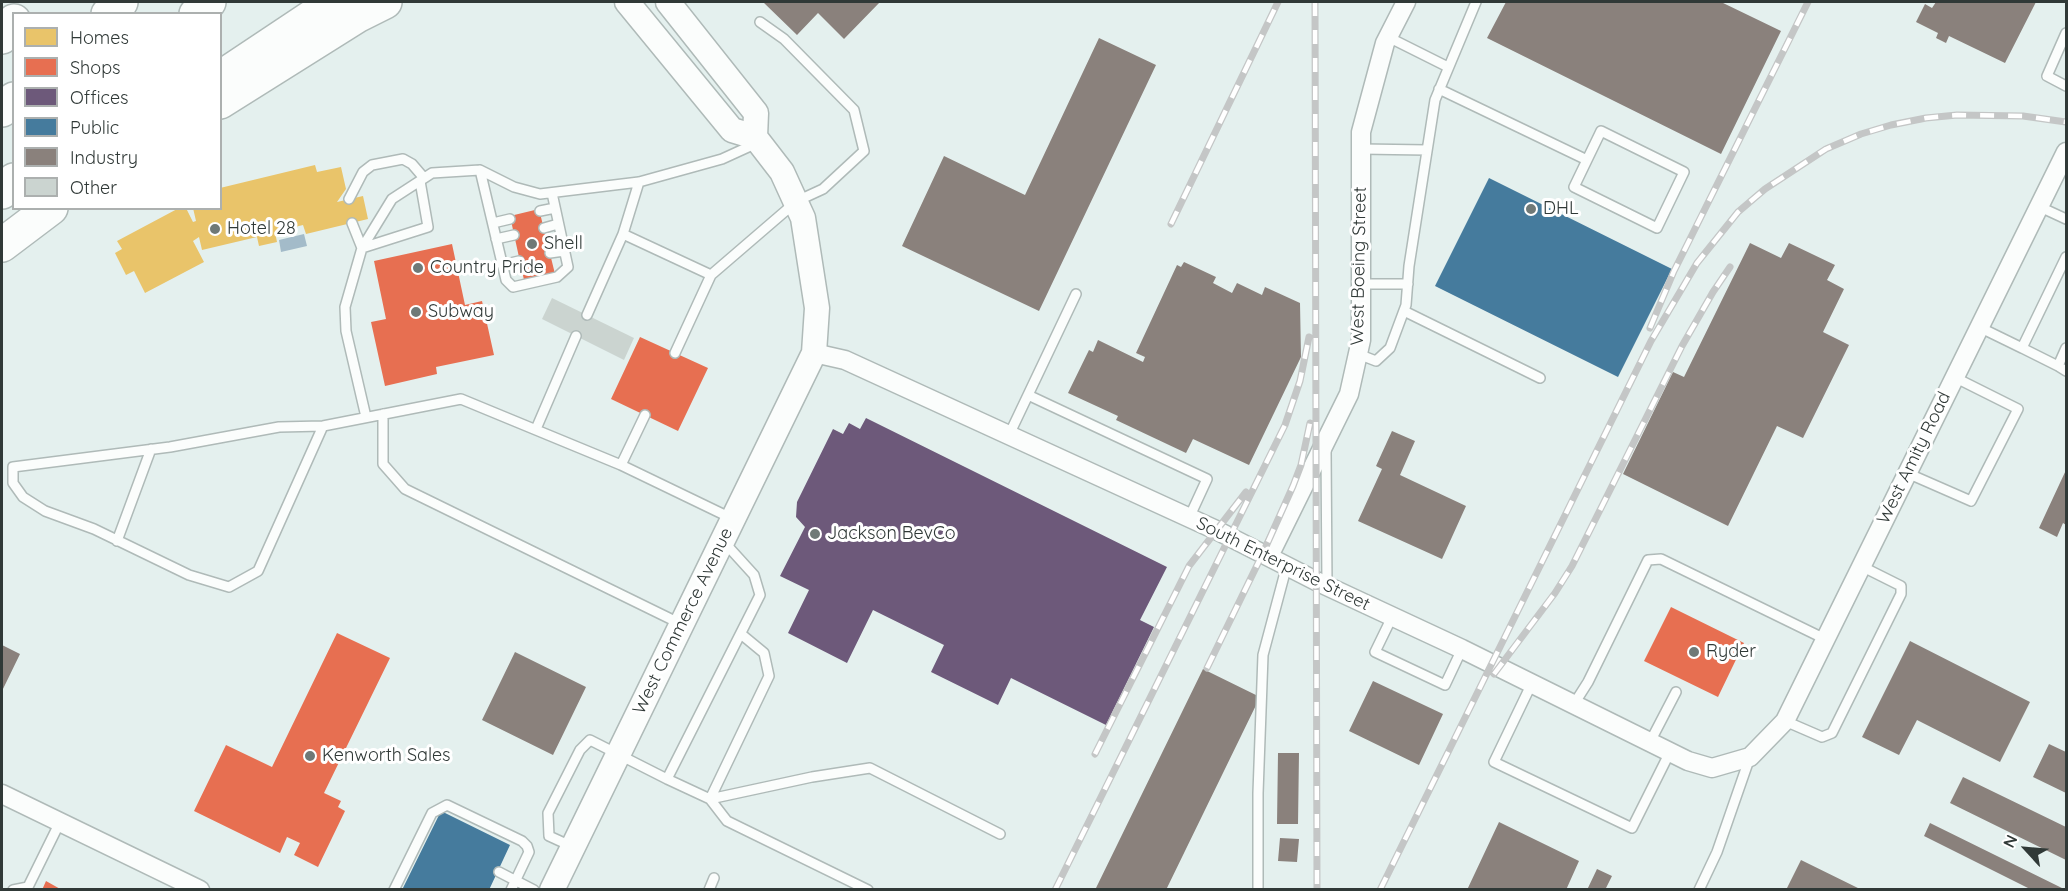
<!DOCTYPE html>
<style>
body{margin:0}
#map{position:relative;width:2068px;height:891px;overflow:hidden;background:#e4f0ee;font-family:Quicksand,sans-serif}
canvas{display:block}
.frame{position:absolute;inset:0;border:3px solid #303937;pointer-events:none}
.legend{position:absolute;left:12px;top:12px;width:210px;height:198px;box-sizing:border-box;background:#fff;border:2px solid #acb0af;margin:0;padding:8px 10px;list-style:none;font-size:18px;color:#303937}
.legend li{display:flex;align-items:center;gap:12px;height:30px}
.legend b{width:30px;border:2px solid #acb0af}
.north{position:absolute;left:1996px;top:819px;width:60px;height:60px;-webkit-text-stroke:4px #fff;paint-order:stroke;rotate:296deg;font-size:16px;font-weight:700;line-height:24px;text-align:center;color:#303937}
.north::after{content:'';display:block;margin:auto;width:21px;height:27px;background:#303937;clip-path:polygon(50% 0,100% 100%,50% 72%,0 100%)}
</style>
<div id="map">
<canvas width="2068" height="891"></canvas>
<div class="frame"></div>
<ul class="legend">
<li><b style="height:16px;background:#e9c46a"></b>Homes</li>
<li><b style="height:16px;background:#e76f51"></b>Shops</li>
<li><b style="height:16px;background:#6d597a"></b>Offices</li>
<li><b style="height:16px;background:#457b9d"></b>Public</li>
<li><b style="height:16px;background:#8a817c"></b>Industry</li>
<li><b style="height:16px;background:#cbd4d0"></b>Other</li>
</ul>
<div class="north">N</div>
</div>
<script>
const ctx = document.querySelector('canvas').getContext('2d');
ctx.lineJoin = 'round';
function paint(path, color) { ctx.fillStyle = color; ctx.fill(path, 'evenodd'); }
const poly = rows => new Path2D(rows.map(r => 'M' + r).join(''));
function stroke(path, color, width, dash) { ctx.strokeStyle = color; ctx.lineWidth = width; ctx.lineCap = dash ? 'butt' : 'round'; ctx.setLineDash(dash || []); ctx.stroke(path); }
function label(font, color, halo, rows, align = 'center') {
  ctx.font = font + ' Quicksand,sans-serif'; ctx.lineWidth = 6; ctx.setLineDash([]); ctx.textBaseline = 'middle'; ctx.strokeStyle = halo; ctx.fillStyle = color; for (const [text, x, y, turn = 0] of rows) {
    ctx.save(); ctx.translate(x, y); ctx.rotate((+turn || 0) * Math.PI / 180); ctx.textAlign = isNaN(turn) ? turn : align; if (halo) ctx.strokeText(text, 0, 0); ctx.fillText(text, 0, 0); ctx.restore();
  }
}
const water = poly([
 [304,234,307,246,281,252,279,240]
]);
const homes = poly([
 [315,165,317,172,341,167,346,189,337,202,363,196,368,219,306,234,303,225,275,232,277,242,259,246,257,237,202,250,199,237,193,241,204,262,145,293,134,271,126,275,115,253,122,249,117,241,179,208,186,208,193,222,196,221,193,208,220,208,220,188]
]);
const shops = poly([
 [539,209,555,274,524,280,510,216],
 [452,244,465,305,482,301,494,355,436,367,437,374,385,386,371,322,386,319,374,261],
 [640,337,708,368,678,431,611,399],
 [1671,607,1744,643,1718,697,1644,661],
 [337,633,390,658,324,793,341,801,338,807,345,811,318,867,294,855,300,843,287,837,280,853,194,811,226,745,272,767],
 [46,881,62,890,42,890]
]);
const offices = poly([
 [866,418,1167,567,1140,620,1154,627,1106,725,1011,678,998,705,931,672,944,645,873,610,847,663,788,633,809,590,780,576,805,527,796,517,797,502,833,429,843,434,849,423,860,429]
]);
const public = poly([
 [1489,178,1672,269,1618,377,1435,286],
 [441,811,510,845,489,890,402,890]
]);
const industry = poly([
 [763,2,880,2,844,39,818,13,797,35],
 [1506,2,1721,2,1781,31,1721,154,1487,38],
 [1936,2,2036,2,2005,63,1949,36,1946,43,1936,38,1938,33,1916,22,1925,4,1932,8],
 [1099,38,1156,65,1039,311,902,246,944,156,1025,195],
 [1750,243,1781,258,1789,243,1835,265,1827,280,1844,289,1823,332,1849,345,1803,438,1777,426,1728,526,1623,474,1673,372,1684,377],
 [1184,262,1216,277,1213,283,1232,293,1237,283,1262,295,1265,287,1300,303,1301,357,1249,465,1193,439,1186,453,1116,420,1118,416,1068,393,1089,350,1093,352,1098,340,1143,362,1145,357,1136,353,1177,265,1181,267],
 [1392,431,1415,441,1400,475,1466,506,1442,559,1358,521,1382,469,1376,466],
 [2066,470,2066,525,2063,523,2057,537,2039,528],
 [1910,641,2030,702,2000,762,1917,720,1899,755,1862,737],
 [2,645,20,654,2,691],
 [515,652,586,687,553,755,482,720],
 [1203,669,1260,697,1166,890,1098,890,1096,888],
 [1373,681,1443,714,1419,765,1349,731],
 [2049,744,2066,752,2066,793,2033,777],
 [1278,753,1299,753,1298,824,1277,824],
 [1963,777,2066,827,2066,860,1950,803],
 [1499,822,1579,861,1566,890,1467,890],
 [1930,823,2066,890,2032,890,1924,836],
 [1280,838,1299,839,1297,862,1278,861],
 [1801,860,1862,890,1786,890],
 [1597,869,1612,876,1605,890,1587,890]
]);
const building = poly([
 [552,298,634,338,624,360,542,319]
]);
const service = poly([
 [2066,33,2047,76,2066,86],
 [1388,37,1448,67],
 [1439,89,1587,160,1574,187,1657,228,1684,172,1601,131,1587,160],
 [1361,149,1427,150],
 [480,170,506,280,513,287,557,277,568,267,552,193],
 [349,199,363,172,372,165,403,159,412,164,424,178],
 [2038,206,2066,219],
 [540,211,555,208],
 [352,223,362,248],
 [493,223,510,219],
 [544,228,558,224],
 [623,234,711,275,797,201,823,189,864,151,854,110,784,39,760,22],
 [496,239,514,235],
 [362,248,428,227,420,181],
 [550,253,564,251],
 [502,265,519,261],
 [1361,284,1408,284],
 [1404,311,1540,378],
 [587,315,623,234,639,182],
 [1979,327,2022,348,2066,257],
 [2022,348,2058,366],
 [2066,348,2058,366,2066,371],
 [675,353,711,275],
 [1358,354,1376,361,1390,348,1406,305,1409,266,1435,100,1476,2],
 [1028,395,1207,479,1189,518],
 [383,414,383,464,405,489,681,624],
 [366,417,346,331,345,307,362,248,392,199,432,173,480,170,514,187,540,194,639,182,722,159,757,143],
 [323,426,258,571,229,587,189,575,94,529,45,511,23,497,13,483,13,467,170,447,279,427,323,426,461,399,621,465,733,519],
 [536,429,576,336],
 [1009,435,1076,294],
 [1326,450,1327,586],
 [621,465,645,415],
 [1907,473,1971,501,2018,409,1954,377],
 [117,541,151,449],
 [1392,617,1375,652,1445,685,1462,649],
 [1532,683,1494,762,1632,828,1670,752],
 [1574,704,1588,682,1648,560,1661,559,1825,639],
 [1785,721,1822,737,1832,733,1901,594,1901,586,1861,566],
 [1650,742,1676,692],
 [667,779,710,799,727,821,868,890],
 [710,799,812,777,870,768,1000,834],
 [710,799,769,676,764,653,741,634],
 [573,847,549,836,548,813,580,750,590,740,667,779,760,595,754,575,724,542],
 [499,872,534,890],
 [13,890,28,887,60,822],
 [394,890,432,813,447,805,522,841,527,846,529,852,511,890],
 [709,890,714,878],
 [1258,890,1258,793,1263,655,1287,565],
 [1699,890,1717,852,1750,757]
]);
const minor = poly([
 [814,353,845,360,1216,530,1316,581,1462,649,1688,761,1712,768,1750,757,1785,721,2066,152],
 [1269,556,1349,394,1361,340,1361,132,1385,43,1406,2],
 [2,794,200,890]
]);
const tertiary = poly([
 [668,2,756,113,755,137],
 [552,890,814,353,817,308,803,218,782,172,755,137,732,130,627,2]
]);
const motorway = poly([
 [108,14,121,2],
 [196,14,209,2],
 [2,37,14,21],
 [232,70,334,2],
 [220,102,357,16,385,2],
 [2,110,14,99],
 [2,192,14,180],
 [2,245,51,208]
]);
const rail = poly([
 [1315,2,1317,890],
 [1171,224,1278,2],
 [1650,328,1674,271,1808,2],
 [1207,668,1263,553,1293,486,1301,465,1310,423],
 [1494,674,1555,593,1572,566,1682,346,1713,292,1730,267],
 [1095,754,1189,566,1246,492],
 [1055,890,1285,425,1300,381,1309,337],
 [1380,890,1651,341,1697,263,1738,212,1765,189,1826,149,1861,134,1891,125,1926,118,1957,115,2023,116,2066,122]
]);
const markers = [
 [1531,209,6,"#6f7977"],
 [215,229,6,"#6f7977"],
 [532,244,6,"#6f7977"],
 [418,268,6,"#6f7977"],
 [416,312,6,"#6f7977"],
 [815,534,6,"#6f7977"],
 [1694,652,6,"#6f7977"],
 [310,756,6,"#6f7977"]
];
const poiNames = [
 ["DHL",1543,209],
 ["Hotel 28",227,229],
 ["Shell",544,244],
 ["Country Pride",430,268],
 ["Subway",428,312],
 ["Jackson BevCo",827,534],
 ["Ryder",1706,652],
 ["Kenworth Sales",322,756]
];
const streetNames = [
 ["West Boeing Street",1359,266,-89],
 ["West Amity Road",1914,458,-64],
 ["South Enterprise Street",1283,564,26],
 ["West Commerce Avenue",683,621,-64]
];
paint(water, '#a3bbc9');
paint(homes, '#e9c46a');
paint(shops, '#e76f51');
paint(offices, '#6d597a');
paint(public, '#457b9d');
paint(industry, '#8a817c');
paint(building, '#cbd4d0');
stroke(service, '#afbab8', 12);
stroke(minor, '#afbab8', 21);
stroke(tertiary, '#afbab8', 27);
stroke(motorway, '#afbab8', 36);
stroke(service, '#fbfdfc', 9);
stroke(minor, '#fbfdfc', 18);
stroke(tertiary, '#fbfdfc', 24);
stroke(motorway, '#fbfdfc', 33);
stroke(rail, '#c4c6c6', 7);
stroke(rail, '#fff', 4.5, [14]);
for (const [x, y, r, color] of markers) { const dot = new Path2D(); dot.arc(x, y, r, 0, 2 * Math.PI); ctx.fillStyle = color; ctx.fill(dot); stroke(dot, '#fff', 2); }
label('18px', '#303937', '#fff', poiNames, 'left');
label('18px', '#303937', '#fff', streetNames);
</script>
